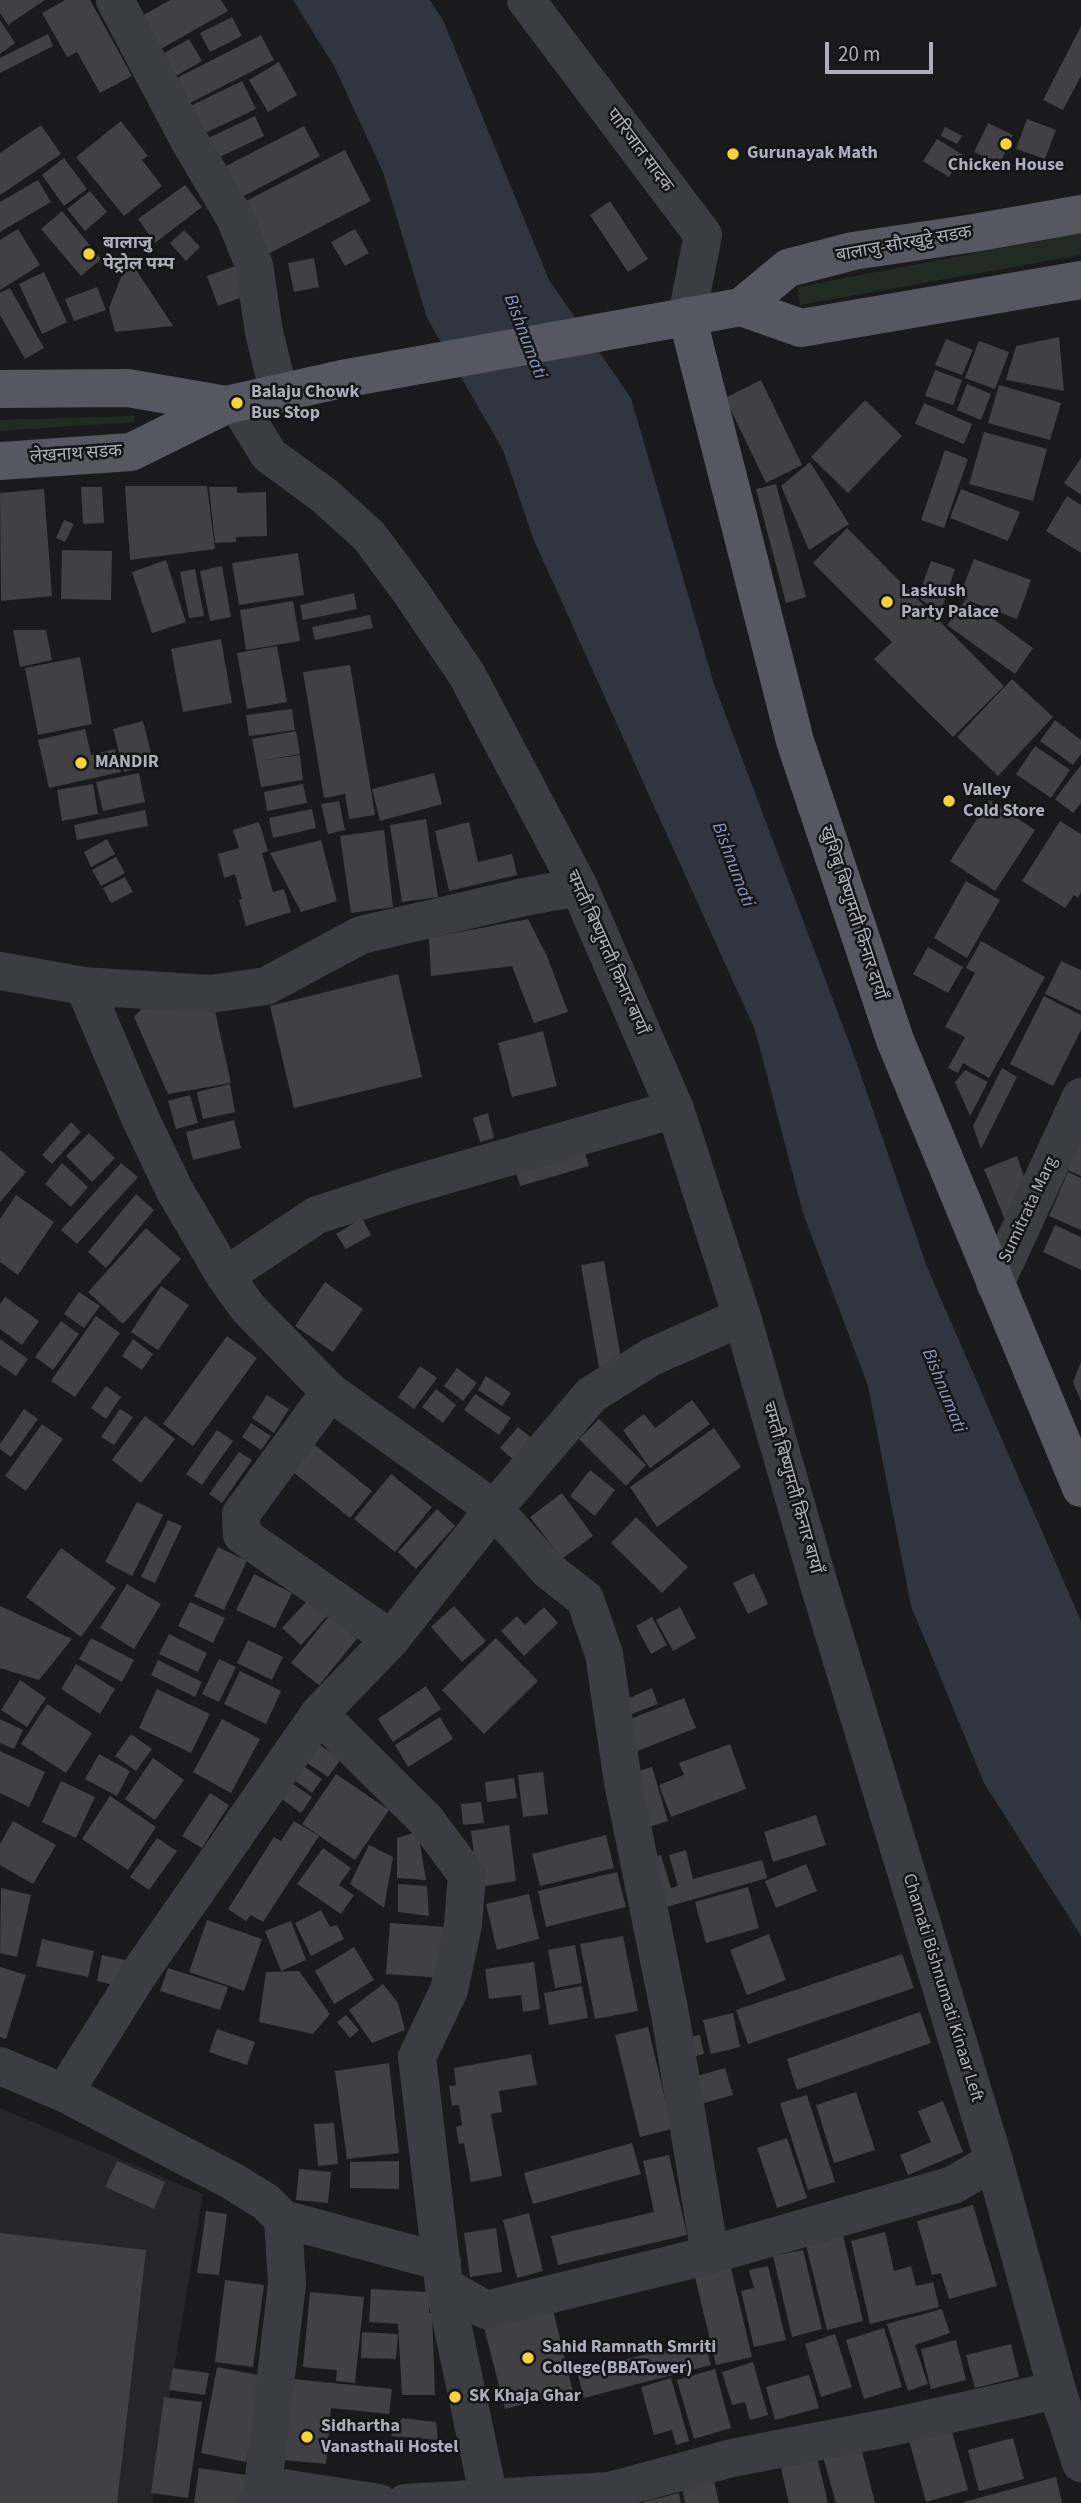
<!DOCTYPE html>
<meta charset="utf-8">
<style>
body{margin:0}
#map{position:relative;width:1081px;height:2503px;overflow:hidden;background:#1a191c;font-family:"Source Sans 3",sans-serif}
canvas{display:block}
.scale{position:absolute;left:825px;top:42px;width:108px;height:32px;box-sizing:border-box;border:4px solid #acaebb;border-top:0;padding-left:9px;font-size:21px;line-height:24px;white-space:nowrap;color:#acaebb;-webkit-text-stroke:5px #151417;paint-order:stroke}
</style>
<div id="map">
<canvas width="1081" height="2503"></canvas>
<div class="scale">20 m</div>
</div>
<script>
const ctx = document.querySelector('canvas').getContext('2d');
ctx.lineJoin = 'round';
function paint(path, color) { ctx.fillStyle = color; ctx.fill(path, 'evenodd'); }
const poly = rows => new Path2D(rows.map(r => 'M' + r).join(''));
function stroke(path, color, width, dash) { ctx.strokeStyle = color; ctx.lineWidth = width; ctx.lineCap = dash ? 'butt' : 'round'; ctx.setLineDash(dash || []); ctx.stroke(path); }
function label(font, color, halo, rows, align = 'center') {
  ctx.font = font + ' "Source Sans 3","Noto Sans Devanagari",sans-serif'; ctx.lineWidth = 5; ctx.setLineDash([]); ctx.textBaseline = 'middle'; ctx.strokeStyle = halo; ctx.fillStyle = color; for (const [text, x, y, turn = 0] of rows) {
    ctx.save(); ctx.translate(x, y); ctx.rotate((+turn || 0) * Math.PI / 180); ctx.textAlign = isNaN(turn) ? turn : align; if (halo) ctx.strokeText(text, 0, 0); ctx.fillText(text, 0, 0); ctx.restore();
  }
}
const built = poly([
 [0,2108,203,2194,152,2503,0,2503]
]);
const green = poly([
 [1081,233,1081,255,800,305,797,287],
 [134,416,134,422,0,431,0,420]
]);
const water = poly([
 [293,0,430,0,443,20,549,280,631,398,714,684,856,1061,927,1267,1081,1621,1081,1936,984,1783,911,1606,868,1386,803,1213,755,1030,533,538,503,450,427,318,383,172,334,66]
]);
const building = poly([
 [0,0,45,0,8,25,0,13],
 [65,0,90,0,132,76,100,93,77,52,67,57,42,13],
 [170,0,221,0,228,11,159,50,140,17],
 [232,17,242,36,210,52,200,33],
 [0,20,15,43,0,54],
 [1081,26,1081,76,1063,110,1043,100],
 [48,34,53,46,0,73,0,58],
 [261,35,274,60,190,103,177,78],
 [189,39,202,61,174,77,161,55],
 [279,62,297,95,268,112,249,80],
 [242,81,256,109,199,136,186,108],
 [255,116,264,136,213,160,204,140],
 [1027,119,1056,130,1045,159,1016,149],
 [121,121,148,156,142,160,162,186,124,216,76,157],
 [988,123,1013,135,1000,164,974,152],
 [41,125,61,154,0,195,0,153],
 [304,126,320,156,238,199,222,168],
 [945,127,962,136,957,144,941,136],
 [937,139,963,155,949,177,923,161],
 [345,150,371,201,268,254,242,203],
 [64,158,87,189,64,206,42,175],
 [38,180,51,202,0,232,0,202],
 [185,185,202,207,155,243,138,219],
 [90,191,107,212,85,231,67,209],
 [610,201,648,259,628,272,590,215],
 [62,211,101,259,81,276,41,229],
 [18,229,40,265,0,290,0,240],
 [355,229,369,253,345,266,331,242],
 [184,230,200,247,186,261,170,243],
 [314,258,319,287,294,292,288,263],
 [133,265,173,326,115,332,109,308,125,267],
 [235,266,245,296,218,306,207,276],
 [44,272,67,322,42,334,19,284],
 [97,287,106,310,74,321,65,299],
 [10,288,44,348,25,359,0,315,0,293],
 [1059,337,1064,391,1006,380,1016,346],
 [946,339,973,350,962,375,935,365],
 [979,341,1009,352,995,389,965,378],
 [935,370,962,380,953,405,925,396],
 [761,380,802,465,766,483,725,398],
 [967,384,991,394,981,420,957,410],
 [999,385,1061,403,1050,440,988,423],
 [865,400,902,436,848,493,811,457],
 [924,403,972,424,964,444,915,424],
 [984,432,1047,449,1033,501,969,484],
 [945,450,968,459,944,528,921,520],
 [1081,458,1081,495,1064,483],
 [810,462,849,524,809,550,781,486],
 [776,484,806,597,786,603,756,489],
 [125,486,207,486,215,549,130,560],
 [81,487,102,487,104,523,83,524],
 [209,487,237,487,237,493,266,492,267,536,236,537,236,542,215,543],
 [44,489,52,596,1,601,0,493],
 [961,489,1020,512,1008,541,950,518],
 [1067,496,1081,505,1081,553,1046,531],
 [64,520,74,524,65,542,56,538],
 [847,528,1004,686,953,737,874,659,892,642,813,563],
 [62,550,112,551,111,600,61,599],
 [298,553,304,595,239,605,232,563],
 [974,559,1031,580,1017,619,959,597],
 [166,560,186,622,152,633,132,572],
 [931,561,955,569,940,614,918,597],
 [222,566,231,617,210,621,200,571],
 [195,569,204,616,189,618,180,572],
 [354,593,357,609,303,620,300,605],
 [966,599,1033,648,1015,674,947,625],
 [293,601,300,641,246,650,240,610],
 [370,615,373,628,315,640,312,627],
 [13,630,46,630,52,660,20,667],
 [221,639,232,703,183,712,171,649],
 [277,646,287,702,247,709,237,653],
 [80,657,92,724,38,735,25,668],
 [350,665,375,815,349,819,345,794,324,798,303,672],
 [1012,679,1053,717,998,776,957,737],
 [292,709,295,730,249,736,246,715],
 [1055,720,1081,740,1081,754,1073,765,1040,741],
 [143,721,154,764,124,772,113,729],
 [85,729,91,755,115,749,121,772,49,788,38,740],
 [296,731,300,754,260,761,300,755,303,780,261,787,252,739],
 [1035,746,1070,770,1051,798,1016,774],
 [1081,765,1081,803,1073,813,1055,799],
 [139,773,145,802,103,811,96,782],
 [434,773,442,804,380,821,372,789],
 [93,784,98,814,62,821,57,790],
 [303,784,307,803,267,811,264,792],
 [989,800,1035,830,995,891,950,861],
 [339,801,345,830,328,834,321,804],
 [312,809,316,828,273,838,269,818],
 [145,810,148,826,77,840,74,825],
 [426,819,438,897,402,902,390,825],
 [1060,821,1081,834,1081,892,1078,898,1074,895,1065,908,1022,881],
 [259,822,268,851,262,853,273,892,284,889,291,912,246,926,239,900,242,899,235,874,224,878,218,854,239,848,233,830],
 [469,822,478,862,512,854,517,875,449,891,435,831],
 [384,830,393,907,351,913,340,836],
 [107,839,115,854,91,867,84,852],
 [321,840,337,901,301,912,270,853],
 [116,857,125,873,101,886,92,870],
 [125,877,133,892,111,903,103,888],
 [966,881,1000,900,967,958,934,938],
 [528,919,547,956,568,1012,534,1023,512,966,431,976,429,938],
 [981,941,1045,977,989,1078,963,1063,958,1073,948,1068,965,1037,945,1027,975,973,966,968],
 [928,947,963,967,948,993,913,974],
 [1061,961,1081,970,1081,1011,1045,994],
 [398,974,422,1077,294,1108,270,1006],
 [1044,996,1081,1015,1081,1030,1053,1086,1010,1064],
 [142,1008,215,1011,231,1083,168,1094,134,1017],
 [543,1031,557,1086,512,1097,498,1043],
 [1002,1068,1017,1077,981,1149,973,1126],
 [965,1070,988,1082,970,1116,955,1082],
 [230,1084,235,1112,203,1119,197,1092],
 [190,1095,198,1123,176,1129,168,1101],
 [488,1113,494,1138,480,1142,473,1118],
 [234,1120,241,1148,193,1160,186,1132],
 [71,1122,81,1132,52,1164,42,1155],
 [89,1133,115,1158,92,1182,66,1156],
 [1081,1136,1081,1176,1067,1170],
 [583,1146,589,1166,520,1186,514,1166],
 [0,1150,26,1172,0,1202],
 [1017,1156,1027,1186,1006,1222,984,1169],
 [62,1163,88,1187,71,1207,45,1184],
 [121,1163,138,1177,77,1244,61,1230],
 [1068,1172,1081,1178,1081,1230,1049,1216],
 [136,1194,154,1210,106,1268,88,1252],
 [16,1195,54,1222,18,1275,0,1262,0,1219],
 [362,1218,371,1235,346,1249,336,1234],
 [1055,1225,1081,1237,1081,1270,1043,1252],
 [146,1228,181,1259,123,1324,88,1292],
 [604,1261,622,1364,599,1368,581,1265],
 [325,1282,363,1309,333,1352,295,1326],
 [161,1286,189,1305,158,1350,131,1332],
 [79,1292,100,1306,84,1328,64,1314],
 [5,1297,39,1321,22,1345,0,1329,0,1304],
 [96,1316,120,1333,75,1397,51,1381],
 [61,1321,79,1334,53,1370,35,1357],
 [227,1336,257,1358,193,1446,163,1424],
 [0,1339,28,1359,16,1376,0,1365],
 [133,1339,153,1354,142,1370,122,1356],
 [1081,1362,1081,1401,1073,1382],
 [420,1366,437,1378,414,1409,398,1397],
 [457,1368,477,1383,463,1401,444,1386],
 [486,1376,511,1393,502,1406,478,1390],
 [106,1386,121,1397,106,1419,91,1408],
 [436,1389,456,1405,443,1423,422,1407],
 [475,1394,511,1418,499,1435,464,1410],
 [267,1395,289,1409,274,1433,252,1418],
 [692,1400,710,1424,650,1468,623,1430,644,1414,655,1428],
 [24,1409,38,1419,11,1457,0,1449,0,1444],
 [120,1409,133,1417,114,1445,101,1437],
 [145,1416,175,1439,141,1483,112,1460],
 [599,1419,646,1465,626,1486,579,1439],
 [251,1423,271,1436,261,1450,242,1437],
 [42,1424,63,1439,26,1491,5,1476],
 [518,1427,533,1439,515,1461,500,1448],
 [714,1428,741,1467,657,1527,630,1487],
 [217,1430,233,1441,202,1485,186,1474],
 [315,1445,372,1491,350,1518,293,1472],
 [239,1452,252,1460,222,1503,209,1494],
 [590,1470,615,1490,595,1516,570,1496],
 [391,1474,432,1507,395,1552,354,1519],
 [562,1493,593,1536,562,1559,530,1517],
 [137,1502,163,1515,132,1576,105,1562],
 [437,1509,455,1526,416,1569,398,1552],
 [636,1517,688,1567,662,1593,611,1543],
 [168,1520,182,1526,155,1583,141,1577],
 [218,1547,247,1561,224,1610,194,1596],
 [61,1548,116,1588,81,1637,26,1597],
 [754,1573,768,1604,748,1614,733,1583],
 [254,1574,292,1593,275,1628,236,1610],
 [127,1584,161,1604,134,1649,100,1628],
 [310,1598,328,1615,301,1645,282,1628],
 [190,1602,225,1618,213,1643,178,1626],
 [0,1606,72,1639,39,1680,0,1668],
 [454,1606,486,1641,462,1662,431,1627],
 [544,1607,558,1623,524,1656,501,1631,517,1616,525,1625],
 [680,1607,696,1638,673,1651,656,1620],
 [329,1616,357,1639,319,1685,291,1663],
 [652,1617,667,1645,651,1654,636,1626],
 [169,1634,207,1653,198,1672,159,1654],
 [91,1638,134,1660,122,1682,79,1659],
 [496,1638,538,1681,484,1734,442,1690],
 [248,1640,283,1657,272,1680,237,1663],
 [219,1659,236,1667,219,1702,202,1694],
 [158,1660,202,1682,195,1697,151,1675],
 [76,1664,115,1689,100,1714,61,1689],
 [240,1671,281,1691,266,1724,224,1704],
 [20,1680,46,1698,27,1727,1,1710],
 [426,1686,441,1709,393,1742,378,1719],
 [652,1688,658,1704,626,1716,620,1702],
 [157,1689,210,1714,191,1753,139,1728],
 [684,1698,696,1728,632,1753,620,1723],
 [47,1704,92,1733,66,1773,21,1744],
 [440,1717,453,1739,408,1767,395,1745],
 [0,1719,23,1730,14,1749,0,1743],
 [222,1719,260,1739,231,1793,193,1772],
 [131,1734,152,1749,136,1771,115,1756],
 [317,1743,341,1759,328,1777,304,1761],
 [730,1744,746,1789,671,1817,659,1785,684,1775,679,1763],
 [0,1751,45,1772,29,1807,0,1793],
 [99,1754,130,1771,117,1796,85,1779],
 [153,1758,184,1780,155,1820,125,1799],
 [299,1763,322,1779,312,1793,290,1777],
 [652,1767,668,1821,642,1829,626,1775],
 [543,1772,548,1814,523,1817,518,1775],
 [336,1774,389,1810,355,1860,302,1824],
 [514,1778,517,1798,487,1802,485,1782],
 [61,1781,95,1797,76,1838,42,1822],
 [290,1782,312,1797,301,1813,279,1797],
 [210,1793,229,1805,202,1848,182,1836],
 [110,1796,156,1827,128,1870,82,1839],
 [481,1802,484,1823,463,1825,461,1804],
 [816,1815,826,1845,773,1862,764,1832],
 [13,1821,56,1845,33,1884,0,1865,0,1844],
 [294,1821,319,1836,263,1922,251,1915,246,1921,228,1909,274,1837,281,1841],
 [509,1825,516,1881,478,1887,471,1831],
 [413,1833,419,1839,426,1880,397,1878,397,1838],
 [606,1835,614,1868,540,1886,532,1854],
 [157,1838,177,1851,149,1890,130,1877],
 [369,1845,393,1857,384,1908,350,1884],
 [323,1848,351,1868,339,1885,354,1895,341,1914,297,1884],
 [686,1850,693,1879,762,1860,767,1878,660,1909,646,1859,661,1855,671,1888,678,1886,669,1855],
 [806,1864,817,1891,776,1908,765,1881],
 [617,1872,626,1907,546,1927,538,1891],
 [398,1884,427,1886,429,1916,398,1912],
 [748,1887,759,1928,706,1943,695,1902],
 [1,1888,31,1895,17,1957,0,1953],
 [529,1894,539,1939,497,1950,486,1904],
 [321,1910,330,1927,337,1925,344,1939,311,1956,295,1923],
 [207,1920,262,1939,244,1991,189,1972],
 [291,1921,306,1960,281,1971,265,1931],
 [390,1923,447,1927,443,1978,386,1974],
 [769,1934,786,1980,747,1995,730,1950],
 [623,1936,638,2011,595,2019,580,1944],
 [42,1939,94,1951,88,1977,36,1966],
 [575,1945,582,1983,555,1988,548,1950],
 [354,1947,374,1980,334,2004,315,1971],
 [902,1954,914,1988,748,2044,736,2010],
 [102,1955,125,1960,119,1986,97,1981],
 [534,1962,540,2009,523,2012,521,1995,489,1999,485,1969],
 [0,1967,26,1975,6,2039,0,2037],
 [168,1968,228,1987,220,2010,160,1991],
 [299,1971,330,2014,313,2034,259,2022,266,1972],
 [383,1984,398,2003,405,2030,372,2043,349,2010],
 [582,1986,588,2018,549,2025,544,1993],
 [920,2012,931,2043,797,2090,787,2059],
 [733,2013,740,2047,711,2054,703,2020],
 [346,2015,359,2030,350,2038,337,2022],
 [648,2027,672,2129,640,2137,615,2035],
 [217,2029,255,2042,247,2065,209,2052],
 [700,2035,704,2054,689,2058,684,2038],
 [531,2054,537,2085,499,2091,502,2112,491,2114,502,2176,471,2182,464,2143,459,2144,456,2127,462,2125,459,2105,452,2106,449,2086,456,2085,454,2068],
 [389,2063,399,2153,347,2159,335,2071],
 [725,2068,733,2095,701,2104,693,2077],
 [856,2092,875,2150,834,2163,816,2105],
 [807,2095,835,2182,808,2190,780,2103],
 [943,2101,963,2152,908,2175,900,2155,931,2142,918,2111],
 [334,2123,338,2164,318,2166,314,2124],
 [787,2138,807,2198,777,2208,757,2148],
 [632,2143,641,2174,533,2204,524,2173],
 [669,2155,687,2235,558,2265,551,2236,654,2212,643,2161],
 [117,2161,165,2182,154,2209,105,2187],
 [399,2161,399,2189,350,2188,350,2162],
 [299,2169,331,2172,328,2203,296,2200],
 [973,2205,997,2286,949,2299,941,2273,932,2275,917,2221],
 [206,2211,227,2214,219,2275,197,2273],
 [529,2213,543,2271,517,2278,503,2220],
 [496,2228,502,2272,470,2277,464,2233],
 [885,2232,894,2271,911,2266,916,2286,933,2282,939,2307,870,2324,851,2241],
 [0,2233,146,2250,117,2503,0,2503],
 [843,2235,863,2321,827,2330,806,2245],
 [803,2250,822,2329,792,2337,773,2256],
 [768,2266,786,2340,754,2347,741,2291,754,2288,749,2270],
 [731,2268,752,2357,716,2365,695,2277],
 [225,2280,264,2285,253,2367,215,2362],
 [371,2289,429,2292,429,2313,432,2313,435,2395,402,2395,398,2324,369,2322],
 [310,2292,364,2297,355,2383,336,2381,337,2370,303,2367],
 [552,2306,573,2392,505,2409,483,2324],
 [942,2309,950,2333,915,2345,928,2384,908,2391,887,2324],
 [884,2328,902,2387,864,2399,846,2340],
 [362,2332,398,2334,396,2359,361,2358],
 [835,2334,852,2387,821,2397,805,2344],
 [704,2339,711,2365,584,2398,577,2372],
 [956,2340,966,2380,931,2389,921,2349],
 [1011,2344,1019,2377,975,2388,966,2355],
 [753,2362,768,2415,750,2420,745,2402,732,2405,722,2372],
 [217,2367,263,2376,246,2462,201,2453],
 [173,2368,209,2373,205,2395,169,2390],
 [715,2369,731,2428,694,2439,677,2380],
 [809,2375,819,2408,775,2420,766,2387],
 [671,2378,689,2441,676,2445,672,2430,654,2435,641,2387],
 [293,2379,392,2389,389,2414,331,2408,326,2464,284,2460],
 [164,2397,202,2402,188,2498,151,2493],
 [402,2418,436,2422,438,2440,391,2436],
 [951,2428,968,2490,926,2502,909,2440],
 [1013,2438,1024,2479,979,2491,968,2450],
 [861,2447,875,2503,836,2503,823,2457],
 [817,2458,828,2503,789,2503,781,2468],
 [199,2468,246,2475,242,2503,194,2503],
 [1056,2477,1062,2503,965,2503,964,2502],
 [714,2481,719,2503,685,2503,682,2488],
 [679,2493,681,2503,643,2503,643,2502]
]);
const minor = poly([
 [115,0,189,140,235,218,254,265,264,332,279,394],
 [526,0,703,235,687,316],
 [237,403,269,455,325,496,369,536,410,591,467,675,579,887,675,1109,742,1317,820,1588,994,2161,1057,2390,1081,2463],
 [0,971,84,986,130,989,211,994,266,986,361,935,524,897,579,887],
 [84,986,141,1120,175,1191,225,1276,248,1308,330,1392,494,1509,548,1570,585,1599,604,1654,623,1782,670,2014,710,2255],
 [225,1276,317,1215,404,1187,675,1109],
 [995,1284,1081,1097],
 [330,1392,241,1514,242,1535,391,1639],
 [319,1714,426,1820,467,1875,463,1925,449,1990,417,2057,444,2286,490,2503],
 [0,2066,64,2093,232,2181,266,2202,283,2219,442,2262],
 [64,2093,140,1972,319,1714,391,1639,494,1509,591,1395,651,1357,742,1317],
 [444,2286,486,2310,710,2255,953,2185,994,2161],
 [263,2485,379,2503],
 [257,2503,263,2485,287,2284,283,2219],
 [405,2503,609,2491,732,2458,892,2427,1057,2390]
]);
const major = poly([
 [741,307,801,328,1081,280],
 [687,316,795,741,895,1040,1081,1488],
 [0,389,128,388,226,405],
 [0,461,131,452,226,405,342,379,741,307,788,268,853,251,974,233,1081,214]
]);
const markers = [
 [1006,144,7,"#f3d33a"],
 [733,154,7,"#f3d33a"],
 [89,254,7,"#f3d33a"],
 [237,403,7,"#f3d33a"],
 [887,602,7,"#f3d33a"],
 [81,763,7,"#f3d33a"],
 [949,801,7,"#f3d33a"],
 [528,2358,7,"#f3d33a"],
 [455,2397,7,"#f3d33a"],
 [307,2437,7,"#f3d33a"]
];
const streetNames = [
 ["पारिजात सादक",639,151,53],
 ["बालाजु-सौरखुट्टे सडक",904,245,-10],
 ["लेखनाथ सडक",76,455,-4],
 ["खुशिबु बिष्णुमती किनार दायाँ",852,913,72],
 ["चमती बिष्णुमती किनार बायाँ",606,953,66],
 ["Sumitrata Marg",1029,1210,-65],
 ["चमती बिष्णुमती किनार बायाँ",791,1488,74],
 ["Chamati Bishnumati Kinaar Left",942,1988,73]
];
const poiNames = [
 ["Gurunayak Math",747,154],
 ["Chicken House",1006,166,"center"],
 ["बालाजु",103,244],
 ["पेट्रोल पम्प",103,265],
 ["Balaju Chowk",251,393],
 ["Bus Stop",251,414],
 ["Laskush",901,592],
 ["Party Palace",901,613],
 ["MANDIR",95,763],
 ["Valley",963,791],
 ["Cold Store",963,812],
 ["Sahid Ramnath Smriti",542,2348],
 ["College(BBATower)",542,2369],
 ["SK Khaja Ghar",469,2397],
 ["Sidhartha",321,2427],
 ["Vanasthali Hostel",321,2448]
];
const waterNames = [
 ["Bishnumati",524,337,69],
 ["Bishnumati",732,865,69],
 ["Bishnumati",943,1391,68]
];
paint(built, '#262529');
paint(green, '#212a23');
paint(water, '#2f3640');
paint(building, '#414145');
stroke(minor, '#3c3c43', 38);
stroke(major, '#565760', 38);
for (const [x, y, r, color] of markers) { const dot = new Path2D(); dot.arc(x, y, r, 0, 2 * Math.PI); ctx.fillStyle = color; ctx.fill(dot); stroke(dot, '#151417', 2.5); }
label('18px', '#acaebb', '#151417', streetNames);
label('bold 18px', '#acaebb', '#151417', poiNames, 'left');
label('italic 19px', '#8396b6', '#151417', waterNames);
</script>
